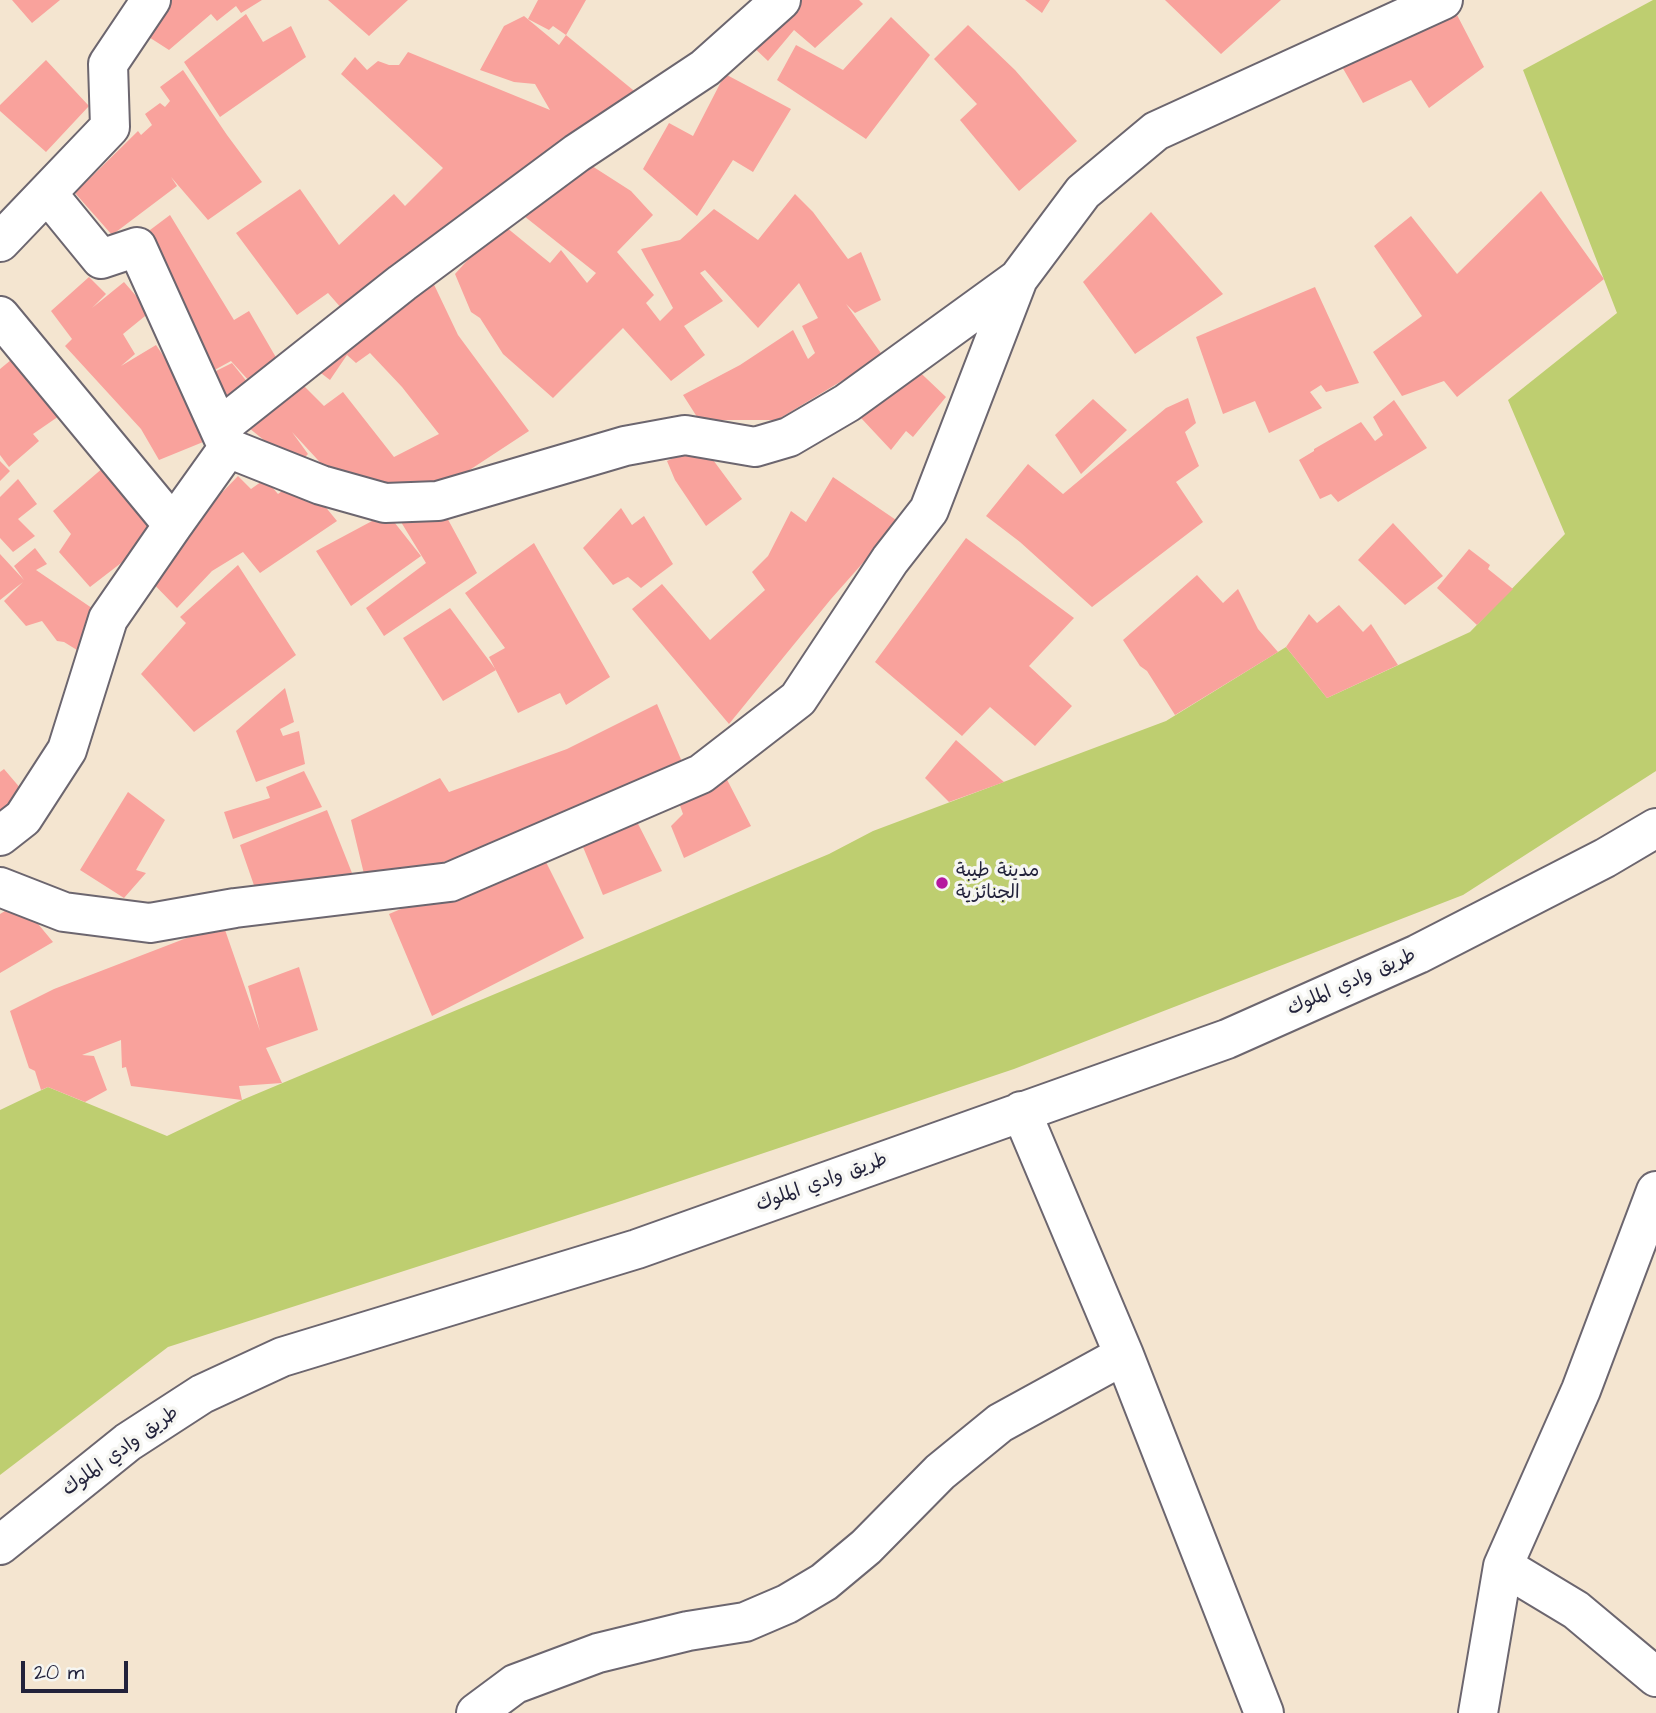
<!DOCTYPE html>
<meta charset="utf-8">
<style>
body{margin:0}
#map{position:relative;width:1656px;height:1713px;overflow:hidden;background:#f4e5d0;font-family:"Architects Daughter",sans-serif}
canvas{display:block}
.scale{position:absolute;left:21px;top:1661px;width:107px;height:32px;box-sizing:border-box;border:4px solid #22223b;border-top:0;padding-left:9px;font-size:21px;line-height:24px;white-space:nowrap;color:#22223b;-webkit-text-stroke:5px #f6f6f2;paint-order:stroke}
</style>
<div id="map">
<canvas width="1656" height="1713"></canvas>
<div class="scale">20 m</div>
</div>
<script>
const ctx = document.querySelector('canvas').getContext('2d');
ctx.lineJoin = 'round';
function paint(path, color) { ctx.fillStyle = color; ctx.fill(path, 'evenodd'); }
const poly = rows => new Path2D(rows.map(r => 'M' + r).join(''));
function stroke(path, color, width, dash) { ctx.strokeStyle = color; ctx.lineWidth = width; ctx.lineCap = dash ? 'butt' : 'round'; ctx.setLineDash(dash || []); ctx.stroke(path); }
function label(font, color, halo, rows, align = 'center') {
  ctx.font = font + ' "Architects Daughter","Playpen Sans Arabic",sans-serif'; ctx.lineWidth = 7; ctx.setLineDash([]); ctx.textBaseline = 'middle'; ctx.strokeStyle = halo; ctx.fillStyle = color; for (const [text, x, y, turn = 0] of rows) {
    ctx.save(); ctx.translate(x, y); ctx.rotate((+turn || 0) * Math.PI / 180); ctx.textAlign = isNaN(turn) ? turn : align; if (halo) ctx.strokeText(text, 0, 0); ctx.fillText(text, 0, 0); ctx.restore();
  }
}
const green = poly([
 [1653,0,1656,0,1656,771,1463,895,1014,1069,615,1203,168,1347,0,1475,0,1110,48,1087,167,1136,242,1100,829,854,873,831,1166,721,1286,647,1327,698,1470,632,1565,534,1508,400,1617,313,1523,70]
]);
const building = poly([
 [12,0,60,0,32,23],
 [161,0,262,0,241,13,236,6,217,21,211,14,169,50,141,32],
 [328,0,408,0,369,36],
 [538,0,586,0,566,35,553,26,549,30,528,19],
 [790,0,859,0,863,4,815,48,794,30,768,61,747,41],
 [1025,0,1050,0,1042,13],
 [1165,0,1281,0,1221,54],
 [1456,13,1484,67,1429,108,1411,80,1363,103,1341,65],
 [246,14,263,42,291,26,306,57,220,117,184,62],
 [524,16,559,45,566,35,644,99,350,318,328,293,297,315,236,233,300,189,339,245,394,194,405,206,443,168,341,74,355,57,367,70,378,61,389,65,399,65,408,52,550,110,535,84,514,82,480,70,504,26],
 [891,17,930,55,866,139,777,80,796,45,843,70],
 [968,25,1015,70,1077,141,1019,191,960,120,977,104,934,59],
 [46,60,89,106,46,152,0,111,0,105],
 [183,70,227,135,262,182,208,220,171,177,177,186,112,235,75,193,138,131,141,135,152,125,145,114,160,103,165,107,170,101,160,87],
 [725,74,791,109,753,172,733,160,697,216,643,169,669,123,693,136],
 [578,157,631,191,653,215,617,252,654,295,646,303,660,321,673,308,641,249,680,240,714,209,758,240,795,194,813,212,848,259,861,252,881,300,855,313,846,304,883,356,777,420,699,420,683,395,740,365,793,330,808,359,815,353,802,326,818,318,799,283,758,328,705,270,700,273,723,301,684,326,705,355,671,381,623,328,553,398,503,354,480,318,471,312,455,274,501,223,550,263,561,250,587,283,596,273,524,216],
 [1541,191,1604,279,1457,397,1444,381,1402,396,1373,352,1422,316,1374,246,1411,216,1457,274],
 [1151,212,1223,294,1135,354,1083,282],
 [170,215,234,320,249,311,281,366,250,382,231,361,200,378,142,236],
 [428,272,458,335,529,431,468,471,424,491,341,485,292,432,308,454,296,466,249,428,297,379,324,406,343,392,394,457,439,434,402,387,370,353,356,363,347,355,330,380,309,364],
 [89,277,106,294,92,308,124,282,150,312,123,334,135,354,121,366,156,345,190,395,208,440,159,460,141,429,65,346,72,339,51,311],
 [1315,287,1359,383,1326,392,1321,385,1310,392,1322,408,1269,433,1255,401,1223,414,1196,337],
 [17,355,62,414,33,434,39,441,9,467,0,455,0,369],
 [907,360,946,397,913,437,906,431,891,450,847,403],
 [232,363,256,393,236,410,200,379],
 [1188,398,1196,423,1185,432,1199,466,1176,482,1203,522,1092,607,1020,542,986,516,1028,464,1063,494,1166,408],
 [1093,399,1127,430,1081,474,1055,435],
 [1394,400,1427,448,1338,502,1331,494,1320,499,1299,460,1314,451,1314,449,1361,422,1375,441,1383,435,1373,417],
 [702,445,742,499,706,526,675,480,667,461],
 [0,461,10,471,0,481],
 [104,467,160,533,90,587,59,552,71,534,53,511],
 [238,476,251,489,265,479,278,494,301,477,337,521,260,573,243,552,212,571,177,608,141,571,182,534],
 [833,477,899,522,831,599,729,724,632,609,662,584,710,640,765,590,752,572,768,556,791,511,806,522],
 [18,479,37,504,18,519,35,536,13,552,0,538,0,497],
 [438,501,477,573,384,636,366,608,426,563,401,522],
 [621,508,632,525,644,516,673,564,641,588,628,577,613,585,583,548],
 [387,513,421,556,351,606,316,551],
 [1393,523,1443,576,1405,605,1358,560],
 [966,538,1074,618,1029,666,1072,706,1035,746,990,707,962,736,875,662],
 [534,543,610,677,566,705,560,693,518,713,489,657,505,648,465,593],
 [35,548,47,564,36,570,108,619,90,658,64,642,57,641,42,621,26,626,4,601,23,582,0,600,0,554,24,580,14,566],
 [1469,549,1490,565,1488,569,1513,589,1477,625,1437,588],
 [238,565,296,655,194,732,141,674,186,623,180,617],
 [1197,575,1223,603,1238,589,1258,629,1278,652,1175,715,1147,671,1140,666,1123,640],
 [1339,605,1363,632,1371,624,1398,665,1327,698,1286,647,1309,614,1317,623],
 [450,608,496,670,443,701,403,638],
 [285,688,294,722,280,729,283,736,299,731,305,764,256,782,236,731],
 [657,704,683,764,474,852,415,871,364,874,351,820,440,778,449,792,567,749],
 [956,740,1004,782,949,802,925,778],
 [4,769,33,803,0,833,0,772],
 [722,770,751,826,684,858,671,826,683,814,673,786],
 [304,771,322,807,233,839,224,812,270,798,266,787],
 [128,792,165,820,136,870,146,873,124,898,80,870],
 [630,808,662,871,603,895,578,835],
 [327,810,352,873,324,887,257,894,240,845],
 [540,850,584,938,432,1016,389,914],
 [20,902,53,942,0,973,0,914],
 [223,924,260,1031,248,986,299,967,318,1030,266,1048,282,1083,239,1086,242,1100,131,1086,126,1067,122,1068,121,1040,82,1055,94,1056,107,1090,85,1102,48,1087,41,1090,35,1071,29,1068,10,1011,54,989]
]);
const minor = poly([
 [47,193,101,259,137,247,228,448,321,485,385,503,438,501,625,446,685,435,755,447,789,437,847,403,1018,279],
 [0,242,110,127,108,64,151,0],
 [0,316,173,525,228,448],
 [219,428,402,283,577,153,705,68,781,0],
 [0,836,23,818,67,750,108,619,173,525],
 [0,887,64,912,150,923,235,908,450,882,701,774,798,699,890,560,929,510,1018,279,1083,192,1156,131,1443,0],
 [1021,1111,1124,1355,1264,1713],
 [0,1545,128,1442,202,1394,282,1357,637,1249,1227,1039,1418,954,1605,858,1656,828],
 [1503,1566,1576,1610,1656,1677],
 [476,1713,515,1684,598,1653,688,1631,745,1622,787,1604,824,1582,866,1547,940,1472,1000,1423,1124,1355],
 [1478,1713,1503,1566,1581,1390,1656,1191]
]);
const markers = [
 [942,883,7,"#b5179e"]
];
const poiNames = [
 ["مدينة طيبة",956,872],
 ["الجنائزية",956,894]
];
const streetNames = [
 ["طريق وادي الملوك",1352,983,-24],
 ["طريق وادي الملوك",822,1183,-20],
 ["طريق وادي الملوك",121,1452,-36]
];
paint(green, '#bece70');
paint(building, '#f9a29c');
stroke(minor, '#6c666f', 42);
stroke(minor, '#fff', 38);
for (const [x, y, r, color] of markers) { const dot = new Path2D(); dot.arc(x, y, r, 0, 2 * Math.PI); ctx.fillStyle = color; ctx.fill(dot); stroke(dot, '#f6f6f2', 2.5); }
label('19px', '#22223b', '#f6f6f2', poiNames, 'left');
label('19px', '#22223b', '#f6f6f2', streetNames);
</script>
